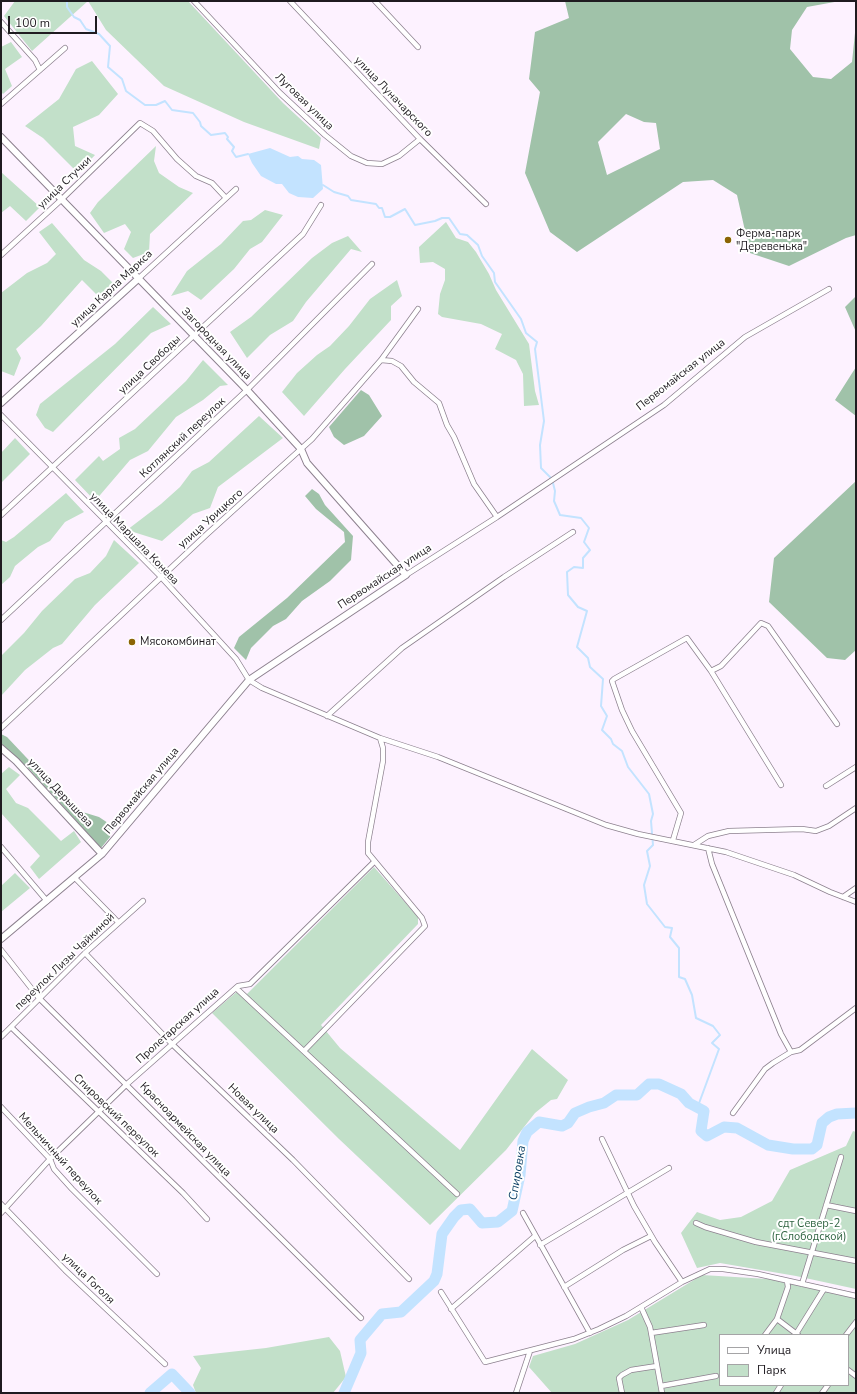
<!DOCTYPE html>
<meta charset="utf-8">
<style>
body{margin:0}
#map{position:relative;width:857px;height:1394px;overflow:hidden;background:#fdf2ff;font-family:"Nunito Sans",sans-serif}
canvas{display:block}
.frame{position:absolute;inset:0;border:2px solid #1f1b20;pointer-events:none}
.legend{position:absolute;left:719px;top:1334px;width:130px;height:52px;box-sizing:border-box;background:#fff;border:1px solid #a5a4a6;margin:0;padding:5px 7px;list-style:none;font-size:12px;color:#1f1b20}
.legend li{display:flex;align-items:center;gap:8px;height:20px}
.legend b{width:20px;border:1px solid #a5a4a6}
.scale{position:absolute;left:8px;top:16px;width:89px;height:18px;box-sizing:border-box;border:2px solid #1f1b20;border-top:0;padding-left:5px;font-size:12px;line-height:14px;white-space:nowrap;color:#1f1b20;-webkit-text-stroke:3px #fff;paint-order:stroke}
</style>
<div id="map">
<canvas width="857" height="1394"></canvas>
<div class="frame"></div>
<ul class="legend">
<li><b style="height:5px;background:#fff"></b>Улица</li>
<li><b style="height:11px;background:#c2e0c9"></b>Парк</li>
</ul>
<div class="scale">100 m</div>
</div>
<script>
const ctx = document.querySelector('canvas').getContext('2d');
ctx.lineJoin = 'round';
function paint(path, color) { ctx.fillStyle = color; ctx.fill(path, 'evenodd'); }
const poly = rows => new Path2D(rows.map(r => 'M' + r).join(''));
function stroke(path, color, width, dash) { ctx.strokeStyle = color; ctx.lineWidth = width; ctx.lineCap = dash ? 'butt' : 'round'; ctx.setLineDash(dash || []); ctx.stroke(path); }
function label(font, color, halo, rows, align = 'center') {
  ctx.font = font + ' "Nunito Sans",sans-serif'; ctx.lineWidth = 4; ctx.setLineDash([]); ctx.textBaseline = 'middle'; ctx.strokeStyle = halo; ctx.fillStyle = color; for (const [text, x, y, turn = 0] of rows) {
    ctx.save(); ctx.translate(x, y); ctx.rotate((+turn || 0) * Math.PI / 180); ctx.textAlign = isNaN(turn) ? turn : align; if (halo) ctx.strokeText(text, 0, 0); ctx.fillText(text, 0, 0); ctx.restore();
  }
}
const green = poly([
 [15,1,188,1,283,103,321,138,319,149,244,122,164,86,106,30,88,1,32,51,4,16],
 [11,42,22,57,5,69,12,86,3,94,1,92,1,47],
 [92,61,118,94,99,115,73,127,75,146,95,155,78,173,43,138,25,126,59,99,76,69],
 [156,146,154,161,159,173,179,187,193,193,150,234,149,252,133,258,124,249,131,232,125,224,104,233,90,213,98,202],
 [1,172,40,207,26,221,10,206,1,213],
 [265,210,283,215,262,242,250,249,234,269,201,300,188,291,171,296,187,271,221,244,243,221,251,220],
 [446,222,456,238,468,242,476,252,489,274,496,290,529,344,535,391,539,405,524,406,523,374,516,360,495,349,502,334,481,324,442,317,438,314,440,294,445,280,445,269,433,262,420,263,419,247],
 [52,223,84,260,101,271,114,284,98,296,82,280,41,326,16,349,21,358,14,376,1,371,1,293,27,273,47,263,56,254,39,232],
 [348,236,362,252,351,249,306,302,293,321,270,335,247,358,230,332,251,317,312,258,332,243],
 [397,280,402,296,391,306,391,320,345,369,304,416,282,392,297,373,317,355,330,346,349,326,370,299],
 [153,307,171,324,151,333,53,432,45,428,36,415,40,404,115,344],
 [203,360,228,385,220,386,203,400,176,417,148,451,130,460,95,501,75,480,99,456,103,461,120,449,119,438,135,429,186,381],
 [259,416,283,438,218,487,210,508,193,514,162,541,127,530,161,504,180,487,192,471,209,462],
 [15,438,30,454,1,483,1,453],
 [66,493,84,512,65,522,50,541,38,547,15,566,10,577,1,585,1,540,6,542,14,537],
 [114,540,139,563,95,605,62,644,53,648,25,670,1,696,1,656,24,633,42,611,75,579,90,573,106,556],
 [9,767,20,775,6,789,16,803,28,808,61,841,74,831,81,842,39,879,30,867,40,856,1,813,1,774],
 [374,867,418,917,418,924,321,1025,340,1048,460,1150,532,1049,568,1080,557,1099,551,1100,535,1113,506,1150,430,1225,339,1139,212,1013,240,989,247,994],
 [15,873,30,888,1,912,1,886],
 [853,1131,856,1132,856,1289,796,1276,720,1263,697,1268,681,1233,697,1212,720,1220,741,1217,772,1201,790,1170,846,1146],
 [702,1275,801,1281,856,1293,856,1393,552,1393,529,1367,533,1356,575,1344,628,1320],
 [720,1335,848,1335,848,1385,720,1385],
 [329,1337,340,1351,346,1377,333,1393,196,1393,193,1385,201,1368,193,1356,266,1348]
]);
const forest = poly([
 [565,1,840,1,807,7,792,30,790,49,813,77,831,79,852,62,856,23,856,235,846,238,789,266,750,253,737,195,713,180,683,182,577,252,550,232,525,173,540,92,529,79,535,32,569,18],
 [626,114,644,122,656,123,660,149,607,175,598,142],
 [856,296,856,332,845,307],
 [856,367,856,416,835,400],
 [361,390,369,395,382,416,364,436,344,445,334,437,329,427],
 [856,481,856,650,845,660,827,658,769,602,774,558],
 [312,489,319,494,325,505,353,536,351,560,330,581,302,601,286,619,273,626,251,648,246,660,234,648,239,637,287,598,345,542,344,532,316,509,305,496],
 [1,734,7,737,76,810,99,817,111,825,110,837,101,848,30,770,2,744]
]);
const water = poly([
 [270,148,290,157,298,156,302,159,314,160,321,165,323,189,313,198,298,197,289,193,282,184,276,184,261,176,252,163,248,154]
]);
const stream = poly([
 [67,1,67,7,74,17,80,20,86,29,99,34,110,46,108,67,122,79,126,91,145,105,156,105,165,101,172,110,193,113,200,122,201,126,211,135,225,133,228,137,227,139,234,147,232,151,236,157,248,154],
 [323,185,334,192,348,196,351,200,376,204,379,208,382,208,385,217,390,217,405,209,415,225,435,221,442,218,449,218,460,234,467,235,478,245,482,256,494,273,495,282,521,319,526,333,537,342,535,349,544,421,540,445,541,468,552,479,555,491,554,501,560,515,581,518,589,528,584,542,590,550,583,558,583,568,574,567,567,572,568,595,578,607,587,611,577,647,588,658,590,667,603,679,601,706,607,716,602,730,611,739,613,744,622,751,628,767,649,794,653,814,651,821,653,845,647,851,650,866,644,885,647,904,665,927,672,928,670,937,679,948,679,977,685,979,692,995,696,1018,713,1026,720,1035,712,1043,719,1049,698,1106]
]);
const river = poly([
 [150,1393,172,1374,190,1393],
 [344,1393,361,1353,360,1340,382,1314,401,1312,434,1281,437,1274,442,1234,454,1217,461,1210,470,1209,482,1223,498,1222,512,1211,520,1175,523,1141,527,1132,539,1122,562,1126,568,1123,575,1113,589,1107,604,1103,616,1095,637,1095,649,1084,659,1084,681,1094,689,1103,704,1111,701,1131,707,1136,724,1127,737,1128,768,1145,793,1149,812,1149,817,1145,822,1123,829,1117,837,1114,856,1113]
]);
const minor = poly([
 [194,1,280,93,325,135,351,156,367,163,382,164,399,156,420,139],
 [290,1,420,139,486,204],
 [375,1,418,47],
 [1,22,35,60,40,70],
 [1,104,65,48],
 [1,255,61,200,140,123,153,131,177,159,196,176,212,183,226,198],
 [138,279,236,189],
 [381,360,392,361,401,366,414,382,439,403,447,425,454,437,474,484,497,517],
 [1,415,161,577,236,659,249,680,262,688,380,738,383,748,383,761,368,842,368,853,422,918,425,926,304,1051],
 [1,515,303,234,321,205],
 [406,575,497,517,664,405,745,337,829,289],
 [1,620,247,390,372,264],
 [711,671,721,666,761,623,768,626,837,724],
 [327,716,402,648,504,577,573,532],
 [1,728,206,535,312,439,381,360,418,309],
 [380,738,438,757,606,825,638,834,726,852,794,875,830,892,856,902],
 [826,786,856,767],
 [673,840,681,813,632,731,622,710,612,681,614,679,687,638,711,671,781,785],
 [694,845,708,836,729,831,802,829,816,831,829,826,856,808],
 [1,847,47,901],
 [708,848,712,864,781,1034,791,1052],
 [75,878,118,922],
 [843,897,856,888],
 [1,950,39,998,361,1318],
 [85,953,172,1044,293,1160,409,1279],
 [236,988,457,1194],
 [11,1027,183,1193,207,1219],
 [1,1037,85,953,143,901],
 [1,1107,50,1159,54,1169,72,1189,157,1274],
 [733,1113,765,1069,773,1063,791,1052,800,1050,856,1008],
 [602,1139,634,1206,655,1242,682,1282],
 [1,1204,65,1270,165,1364],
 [826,1205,856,1211],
 [1,1213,50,1159,127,1084,238,986,250,984,374,862],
 [523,1213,590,1333],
 [696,1223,705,1227,756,1242,856,1261],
 [540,1245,669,1168],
 [802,1284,841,1157],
 [564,1287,623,1250,651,1236],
 [441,1292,485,1362,574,1339,599,1329,626,1316,682,1282,710,1269,723,1269,758,1274,856,1296],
 [641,1307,650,1327,662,1393],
 [451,1309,535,1236],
 [777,1319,798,1335],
 [651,1333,704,1325],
 [796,1334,824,1289],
 [765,1335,777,1319,788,1287,787,1281],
 [846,1335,856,1322],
 [848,1370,856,1376],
 [661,1386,716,1376],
 [516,1393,530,1351],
 [622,1393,619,1378,622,1375,631,1370,657,1366],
 [776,1393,781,1385],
 [822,1393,828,1385]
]);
const tertiary = poly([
 [1,137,247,390,301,449,307,463,406,575,249,680,102,854,1,939],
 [1,403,138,279],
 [1,748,16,761,102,854]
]);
const markers = [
 [728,240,4,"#8b6404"],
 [132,642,4,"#8b6404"]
];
const streetNames = [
 ["улица Луначарского",393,97,46],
 ["Луговая улица",304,102,44],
 ["улица Стучки",65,183,-44],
 ["улица Карла Маркса",112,289,-43],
 ["Загородная улица",216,344,46],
 ["улица Свободы",150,365,-43],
 ["Первомайская улица",681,375,-38],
 ["Котлянский переулок",183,438,-43],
 ["улица Урицкого",211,519,-42],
 ["улица Маршала Конева",134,539,46],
 ["Первомайская улица",385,577,-33],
 ["Первомайская улица",142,791,-50],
 ["улица Дерышева",60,793,47],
 ["переулок Лизы Чайкиной",65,962,-44],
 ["Пролетарская улица",178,1026,-42],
 ["Новая улица",253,1109,44],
 ["Спировский переулок",116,1116,44],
 ["Красноармейская улица",185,1130,46],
 ["Мельничный переулок",60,1159,48],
 ["улица Гоголя",88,1279,44]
];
const poiNames = [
 ["Ферма-парк",736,234],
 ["\"Деревенька\"",736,247],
 ["Мясокомбинат",140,642]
];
const parkNames = [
 ["сдт Север-2",809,1224],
 ["(г.Слободской)",809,1237]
];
const waterNames = [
 ["Спировка",518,1173,-81]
];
paint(green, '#c2e0c9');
paint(forest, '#a0c2a9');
paint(water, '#c3e3ff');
stroke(stream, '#c3e3ff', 2);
stroke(river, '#c3e3ff', 11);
stroke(minor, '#8d818f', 6);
stroke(tertiary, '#8d818f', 8);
stroke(minor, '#fff', 4.5);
stroke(tertiary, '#fff', 6);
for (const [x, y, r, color] of markers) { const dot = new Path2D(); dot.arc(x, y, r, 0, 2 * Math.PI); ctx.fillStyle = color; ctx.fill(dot); stroke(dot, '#fff', 1.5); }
label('11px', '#1f1b20', '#fff', streetNames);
label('11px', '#1f1b20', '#fff', poiNames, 'left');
label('11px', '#2e6340', '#fff', parkNames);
label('italic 12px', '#104367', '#fff', waterNames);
</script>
